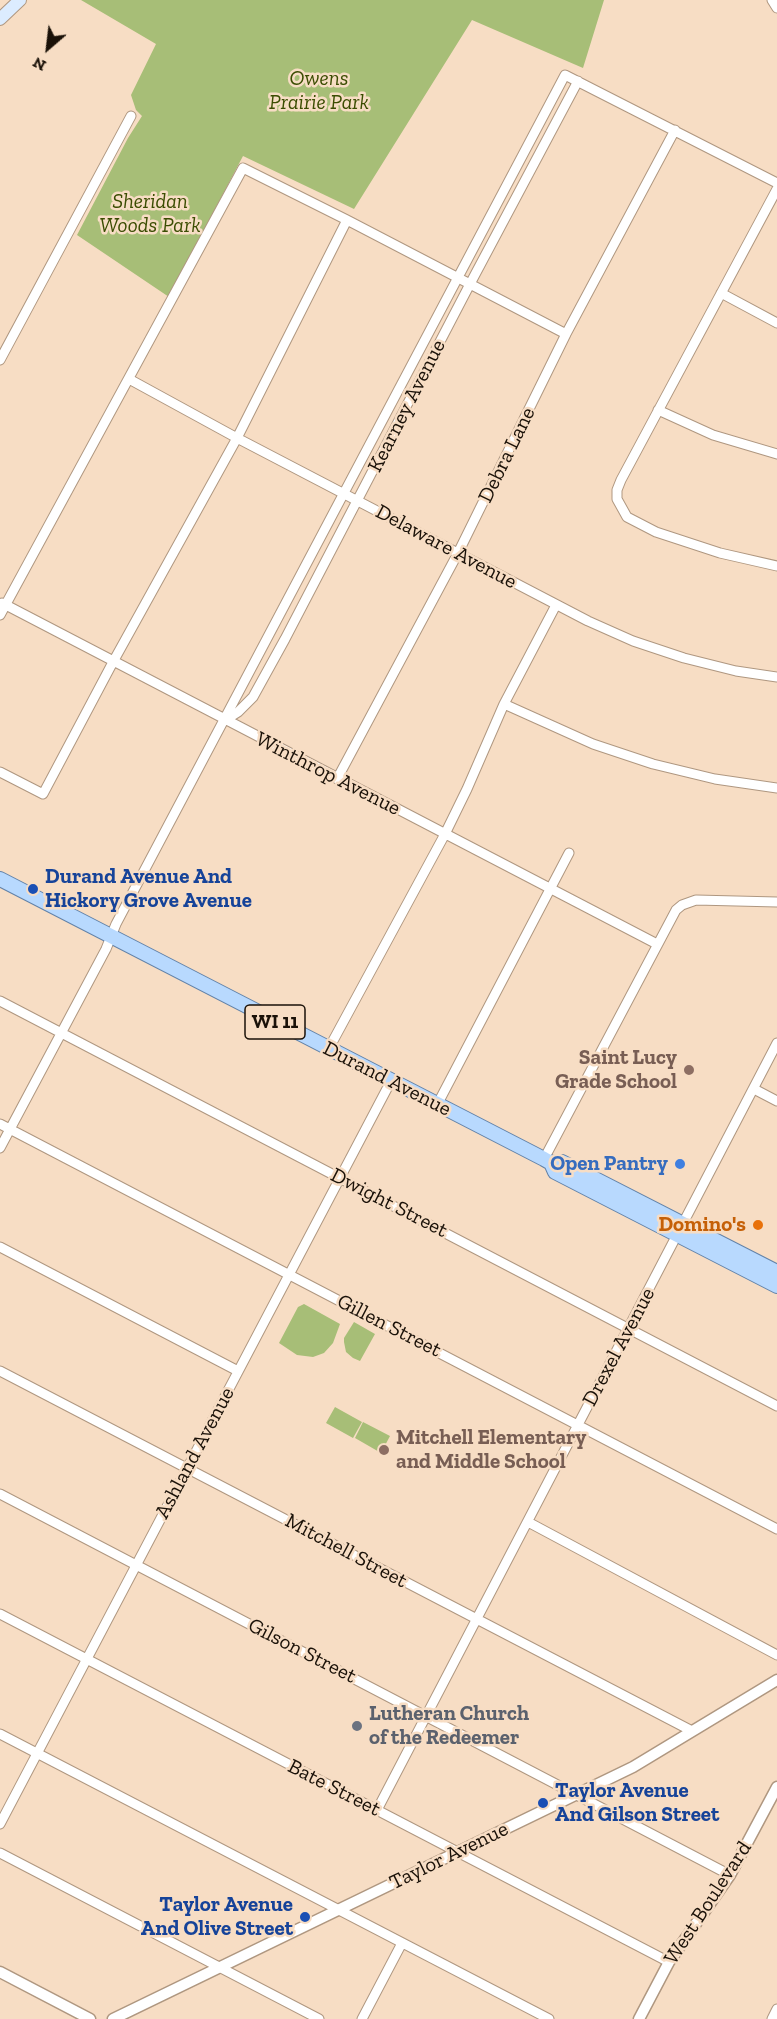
<!DOCTYPE html>
<style>
body{margin:0}
#map{position:relative;width:777px;height:2019px;overflow:hidden;background:#f7ddc4;font-family:"Zilla Slab",serif}
canvas{display:block}
.north{position:absolute;left:18px;top:18px;width:60px;height:60px;-webkit-text-stroke:4px #f7ddc4;paint-order:stroke;rotate:208deg;font-size:16px;font-weight:700;line-height:24px;text-align:center;color:#1a1108}
.north::after{content:'';display:block;margin:auto;width:21px;height:27px;background:#1a1108;clip-path:polygon(50% 0,100% 100%,50% 72%,0 100%)}
</style>
<div id="map">
<canvas width="777" height="2019"></canvas>
<div class="north">N</div>
</div>
<script>
const ctx = document.querySelector('canvas').getContext('2d');
ctx.lineJoin = 'round';
function paint(path, color) { ctx.fillStyle = color; ctx.fill(path, 'evenodd'); }
const poly = rows => new Path2D(rows.map(r => 'M' + r).join(''));
function stroke(path, color, width, dash) { ctx.strokeStyle = color; ctx.lineWidth = width; ctx.lineCap = dash ? 'butt' : 'round'; ctx.setLineDash(dash || []); ctx.stroke(path); }
function label(font, color, halo, rows, align = 'center') {
  ctx.font = font + ' "Zilla Slab",serif'; ctx.lineWidth = 5; ctx.setLineDash([]); ctx.textBaseline = 'middle'; ctx.strokeStyle = halo; ctx.fillStyle = color; for (const [text, x, y, turn = 0] of rows) {
    ctx.save(); ctx.translate(x, y); ctx.rotate((+turn || 0) * Math.PI / 180); ctx.textAlign = isNaN(turn) ? turn : align; if (halo) ctx.strokeText(text, 0, 0); ctx.fillText(text, 0, 0); ctx.restore();
  }
}
const green = poly([
 [81,0,604,0,583,68,472,20,354,209,243,156,169,297,77,235,128,138,142,116,136,110,131,95,156,44],
 [304,1304,340,1324,333,1343,324,1353,313,1357,297,1355,279,1343,298,1307],
 [354,1322,375,1334,360,1361,353,1358,346,1352,344,1342,344,1338],
 [335,1407,362,1422,353,1438,326,1423],
 [363,1422,390,1436,381,1453,355,1438]
]);
const minor = poly([
 [772,0,777,8],
 [777,189,621,480,617,490,617,499,627,517,656,532,720,553,777,566],
 [721,293,777,323],
 [0,360,131,116],
 [129,379,237,438,588,621,633,641,684,658,736,671,777,677],
 [658,410,713,435,777,454],
 [2,603,657,944],
 [0,615,243,168,347,220,566,334],
 [504,704,593,744,653,764,715,779,777,788],
 [227,719,238,712,253,697,285,639,470,284,578,81],
 [0,772,43,794,113,662,237,438,347,220],
 [337,779,458,553,566,334,675,130],
 [0,1001,777,1406],
 [328,1050,445,834,467,789,504,704,556,605],
 [754,1089,777,1101],
 [437,1105,569,853],
 [0,1124,777,1529],
 [0,1148,106,949,116,924,565,75,777,183],
 [544,1159,676,910,682,905,696,900,777,902],
 [0,1247,238,1371],
 [0,1371,692,1731],
 [0,1494,730,1875],
 [528,1522,777,1655],
 [0,1614,669,1962],
 [0,1734,549,2019],
 [377,1810,777,1043],
 [0,1824,391,1081],
 [0,1853,319,2019],
 [362,2019,402,1943],
 [772,2019,777,2009]
]);
const tertiary = poly([
 [0,1972,90,2019],
 [113,2019,633,1767,777,1680],
 [639,2019,669,1962,730,1875,777,1787]
]);
const secondary = poly([
 [0,19,20,0]
]);
const primary = poly([
 [0,879,544,1159,551,1163,555,1172,777,1286],
 [551,1163,562,1162,777,1272]
]);
const markers = [
 [33,889,6,"#1a4fb4"],
 [689,1070,6,"#8d6e63"],
 [680,1164,6,"#3f7fe0"],
 [758,1225,6,"#e8710a"],
 [384,1450,6,"#8d6e63"],
 [357,1726,6,"#6b7280"],
 [543,1803,6,"#1a4fb4"],
 [305,1917,6,"#1a4fb4"]
];
const shields = [
 [275,1022,60]
];
const shieldNames = [
 ["WI 11",275,1022]
];
const parkNames = [
 ["Owens",319,79],
 ["Prairie Park",319,103],
 ["Sheridan",150,202],
 ["Woods Park",150,226]
];
const streetNames = [
 ["Kearney Avenue",407,406,-63],
 ["Debra Lane",507,455,-64],
 ["Delaware Avenue",446,547,28],
 ["Winthrop Avenue",328,774,27],
 ["Durand Avenue",387,1079,27],
 ["Dwight Street",389,1203,27],
 ["Gillen Street",389,1326,27],
 ["Drexel Avenue",619,1347,-62],
 ["Ashland Avenue",195,1453,-62],
 ["Mitchell Street",346,1551,28],
 ["Gilson Street",302,1651,27],
 ["Bate Street",334,1788,27],
 ["Taylor Avenue",449,1856,-26],
 ["West Boulevard",708,1903,-57]
];
const transitNames = [
 ["Durand Avenue And",45,877],
 ["Hickory Grove Avenue",45,901],
 ["Taylor Avenue",555,1791],
 ["And Gilson Street",555,1815],
 ["Taylor Avenue",293,1905,"right"],
 ["And Olive Street",293,1929,"right"]
];
const educationNames = [
 ["Saint Lucy",677,1058],
 ["Grade School",677,1082],
 ["Mitchell Elementary",396,1438,"left"],
 ["and Middle School",396,1462,"left"]
];
const shopNames = [
 ["Open Pantry",668,1164]
];
const foodNames = [
 ["Domino's",746,1225]
];
const worshipNames = [
 ["Lutheran Church",369,1714],
 ["of the Redeemer",369,1738]
];
paint(green, '#a7be77');
stroke(minor, '#af9780', 11);
stroke(tertiary, '#af9780', 13);
stroke(secondary, '#af9780', 14);
stroke(primary, '#6282a8', 16);
stroke(minor, '#fff', 9);
stroke(tertiary, '#fff', 10);
stroke(secondary, '#dcecff', 12);
stroke(primary, '#b8d9fe', 14);
for (const [x, y, r, color] of markers) { const dot = new Path2D(); dot.arc(x, y, r, 0, 2 * Math.PI); ctx.fillStyle = color; ctx.fill(dot); stroke(dot, '#f7ddc4', 2); }
for (const [x, y, w] of shields) { const box = new Path2D(); box.roundRect(x - w / 2, y - 17, w, 34, 4.5); ctx.fillStyle = '#f7ddc4'; ctx.fill(box); stroke(box, '#1a1108', 1.5); }
label('bold 20px', '#1a1108', null, shieldNames);
label('italic 21px', '#3b4d02', '#f7ddc4', parkNames);
label('21px', '#1a1108', '#f7ddc4', streetNames);
label('bold 21px', '#164399', '#f7ddc4', transitNames, 'left');
label('bold 21px', '#785e54', '#f7ddc4', educationNames, 'right');
label('bold 21px', '#366cbe', '#f7ddc4', shopNames, 'right');
label('bold 21px', '#c56008', '#f7ddc4', foodNames, 'right');
label('bold 21px', '#5b616d', '#f7ddc4', worshipNames, 'left');
</script>
